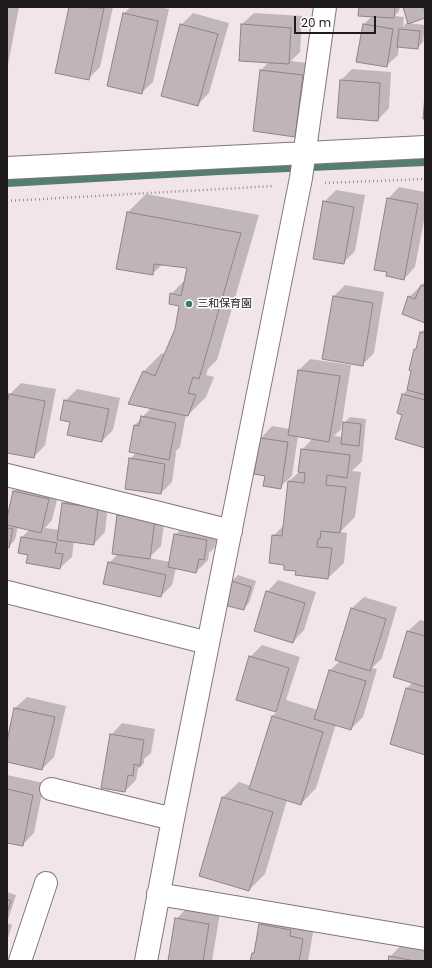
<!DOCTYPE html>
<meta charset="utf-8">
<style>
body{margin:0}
#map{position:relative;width:432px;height:968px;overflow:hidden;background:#f2e4eb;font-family:Poppins,sans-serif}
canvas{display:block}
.frame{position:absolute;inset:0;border:8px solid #1f1a1d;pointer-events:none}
.scale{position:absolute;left:294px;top:16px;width:82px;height:18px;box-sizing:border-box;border:2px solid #1f1a1d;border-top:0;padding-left:5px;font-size:12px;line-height:14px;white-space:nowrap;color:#1f1a1d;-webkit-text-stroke:3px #fff;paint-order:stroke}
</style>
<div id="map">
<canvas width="432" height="968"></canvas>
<div class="frame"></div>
<div class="scale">20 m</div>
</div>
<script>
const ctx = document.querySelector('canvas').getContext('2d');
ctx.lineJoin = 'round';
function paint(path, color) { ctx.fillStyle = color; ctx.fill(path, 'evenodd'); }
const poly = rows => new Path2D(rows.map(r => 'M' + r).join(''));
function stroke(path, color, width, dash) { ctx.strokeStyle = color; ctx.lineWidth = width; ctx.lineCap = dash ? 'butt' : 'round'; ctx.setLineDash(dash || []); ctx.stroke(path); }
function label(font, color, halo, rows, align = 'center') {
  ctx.font = font + ' Poppins,"Noto Sans JP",sans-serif'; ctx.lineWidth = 3; ctx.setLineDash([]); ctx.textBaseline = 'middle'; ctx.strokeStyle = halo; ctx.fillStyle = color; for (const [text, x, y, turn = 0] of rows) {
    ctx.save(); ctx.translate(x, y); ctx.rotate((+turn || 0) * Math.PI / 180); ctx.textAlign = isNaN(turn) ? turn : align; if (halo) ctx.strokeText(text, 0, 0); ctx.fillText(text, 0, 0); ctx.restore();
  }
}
const shadow = poly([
 [7,7,19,7,7,70],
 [70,7,113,7,100,67,88,79,56,72],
 [131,7,159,7,169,9,153,82,141,93,108,86,124,13],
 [360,7,400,7,399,11,395,16,404,17,403,27,406,23,425,25,423,42,417,48,399,46,398,55,386,66,357,61,364,24,372,16],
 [193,13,229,23,209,93,197,105,181,25],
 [254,13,302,16,300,52,291,61,314,64,306,124,294,135,254,130,261,70,269,62,242,24],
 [352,69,391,72,389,108,378,120,341,80],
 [399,187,425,192,425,215,415,267,404,279,388,199],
 [336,190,365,195,355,251,343,263,324,202],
 [146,194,259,215,217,360,208,369,206,375,214,377,206,397,188,415,186,415,180,447,175,452,176,453,172,482,161,493,130,459,136,453,130,451,135,425,151,408,144,371,162,353,165,355,176,329,180,305,171,294,185,280,188,267,163,264,152,274,128,212],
 [425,282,425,322,409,297],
 [345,285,384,292,374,353,362,365,334,296],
 [425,329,425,447,404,414,403,394,408,389,415,349,418,346,421,332],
 [310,359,351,365,341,429,334,436,342,437,344,423,350,417,366,419,362,461,352,471,361,472,355,517,340,532,347,533,344,563,328,578,297,570,285,564,273,536,285,524,289,481,299,472,302,450,313,438,298,436,292,476,280,487,266,475,255,473,261,438,272,426,290,429,299,370],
 [21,383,56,389,45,445,34,457,7,452,7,409,10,394],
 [77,389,120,398,113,430,102,441,71,421,65,401],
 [26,480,60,488,52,520,45,528,59,530,63,504,74,492,109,496,105,532,94,544,74,541,72,557,60,568,29,554,22,537,30,529,18,526,15,540,9,546,7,546,7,521,14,491],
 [130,504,166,509,161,546,149,558,170,562,175,535,187,523,218,529,215,547,209,553,208,560,196,572,176,568,172,585,161,596,109,563,118,554,118,516],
 [238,575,256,581,249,603,243,609,225,604,232,581],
 [278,580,316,592,304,630,293,642,267,592],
 [364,597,397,607,382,658,372,668,377,669,363,717,351,729,336,724,316,788,301,804,287,800,265,874,249,890,223,797,239,782,251,786,272,716,278,711,238,699,250,657,262,645,300,657,286,700,318,710,330,670,340,661,352,608],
 [420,620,425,621,425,754,407,688,413,682,394,677,408,631],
 [27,697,66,706,54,757,42,769,7,761,7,746,15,708],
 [122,723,155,729,151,753,144,759,144,763,138,769,136,780,125,791,111,735],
 [7,775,44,783,34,833,22,845,7,842],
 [7,892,16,895,7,923,12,925,7,941],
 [188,907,220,913,212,961,169,961,176,919],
 [272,913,314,927,308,961,251,961,253,954,256,951,260,925],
 [401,945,425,950,425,961,389,961,390,957]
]);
const stream = poly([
 [7,183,219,171,425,162]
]);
const building = poly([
 [69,7,104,8,89,80,55,73,69,7],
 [359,7,395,7,394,18,358,16,359,7],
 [403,7,424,7,425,18,408,24,403,7],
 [123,13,158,21,142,94,107,86,123,13],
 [180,24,218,34,198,106,161,96,180,24],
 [241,24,291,28,289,64,239,61,241,24],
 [363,24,393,29,387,67,356,62,363,24],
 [399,29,420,31,418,49,397,47,399,29],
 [260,70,303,75,295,137,253,131,260,70],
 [340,80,380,83,378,121,337,118,340,80],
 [425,95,425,119,423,119,425,95],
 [387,198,418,204,404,280,386,276,387,272,374,270,387,198],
 [323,201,354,207,344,264,313,259,323,201],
 [127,212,241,233,199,379,193,377,188,393,196,395,188,416,128,404,143,371,155,376,175,329,179,306,169,304,170,293,181,296,187,268,154,264,153,275,116,269,127,212],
 [425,284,425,323,402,314,408,296,415,299,421,285,424,286,425,284],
 [333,296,373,303,363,366,322,359,333,296],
 [420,332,425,333,425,395,407,390,411,371,409,370,414,349,416,349,420,332],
 [298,370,340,376,329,442,288,435,298,370],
 [9,394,45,401,34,458,7,453,7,404,9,394],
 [402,394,425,400,425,448,395,439,402,415,397,413,402,394],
 [64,400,109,409,102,442,67,435,70,422,60,420,64,400],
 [141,416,176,423,169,460,129,452,134,425,139,426,141,416],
 [343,422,361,424,359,446,341,444,343,422],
 [260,438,288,442,281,489,263,486,265,476,254,474,260,438],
 [301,449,350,455,347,478,327,475,326,485,346,487,340,533,321,531,320,539,318,539,317,547,332,548,328,579,295,575,296,571,284,570,284,565,269,563,272,535,282,536,288,481,304,483,305,473,298,472,301,449],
 [129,458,165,464,161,494,125,489,129,458],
 [13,491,49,499,41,533,7,525,7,518,13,491],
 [62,503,98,508,94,545,57,540,62,503],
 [117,515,155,520,150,559,112,554,117,515],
 [7,528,13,529,9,548,7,547,7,528],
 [174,534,207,540,204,560,199,559,196,573,168,567,174,534],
 [21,537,57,543,55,553,63,554,60,569,26,563,28,555,18,553,21,537],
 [108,562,166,575,161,597,103,584,108,562],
 [231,581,251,587,244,610,224,605,231,581],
 [266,591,305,603,293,643,254,631,266,591],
 [351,608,386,619,370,671,335,660,351,608],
 [407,631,425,636,425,687,393,677,407,631],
 [249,656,289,668,276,712,236,700,249,656],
 [329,670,366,681,351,730,314,719,329,670],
 [406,688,425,693,425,755,390,744,406,688],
 [14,708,55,717,42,770,7,762,7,741,14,708],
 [272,716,323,732,301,805,249,789,272,716],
 [110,734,144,740,140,766,134,764,133,776,128,775,125,792,101,788,110,734],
 [7,789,33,795,23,846,7,843,7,789],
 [222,797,273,812,249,891,199,876,222,797],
 [7,899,11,901,7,913,7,899],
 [175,918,209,924,203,961,168,961,175,918],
 [259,924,291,930,290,936,303,939,299,961,250,961,252,953,254,953,259,924],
 [389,956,415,961,388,961,389,956]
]);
const path = poly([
 [325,183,425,179],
 [7,201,274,186]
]);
const minor = poly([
 [7,168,425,147],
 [7,475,231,531],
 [7,592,208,643],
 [51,789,173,819],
 [158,894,425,939],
 [20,961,46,883],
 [146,961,173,819,301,178,325,7]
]);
const markers = [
 [189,304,4,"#3b7a67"]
];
const poiNames = [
 ["三和保育園",197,304]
];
paint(shadow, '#0003');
stroke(stream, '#537e71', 8);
paint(building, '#c1b3ba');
stroke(building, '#8f8288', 1);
stroke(minor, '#83767c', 24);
stroke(path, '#998e94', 2.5, [1, 3]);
stroke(minor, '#fff', 22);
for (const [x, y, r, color] of markers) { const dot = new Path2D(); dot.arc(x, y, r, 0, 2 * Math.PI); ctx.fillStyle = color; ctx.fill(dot); stroke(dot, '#fff', 1.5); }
label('11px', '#1f1a1d', '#fff', poiNames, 'left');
</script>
